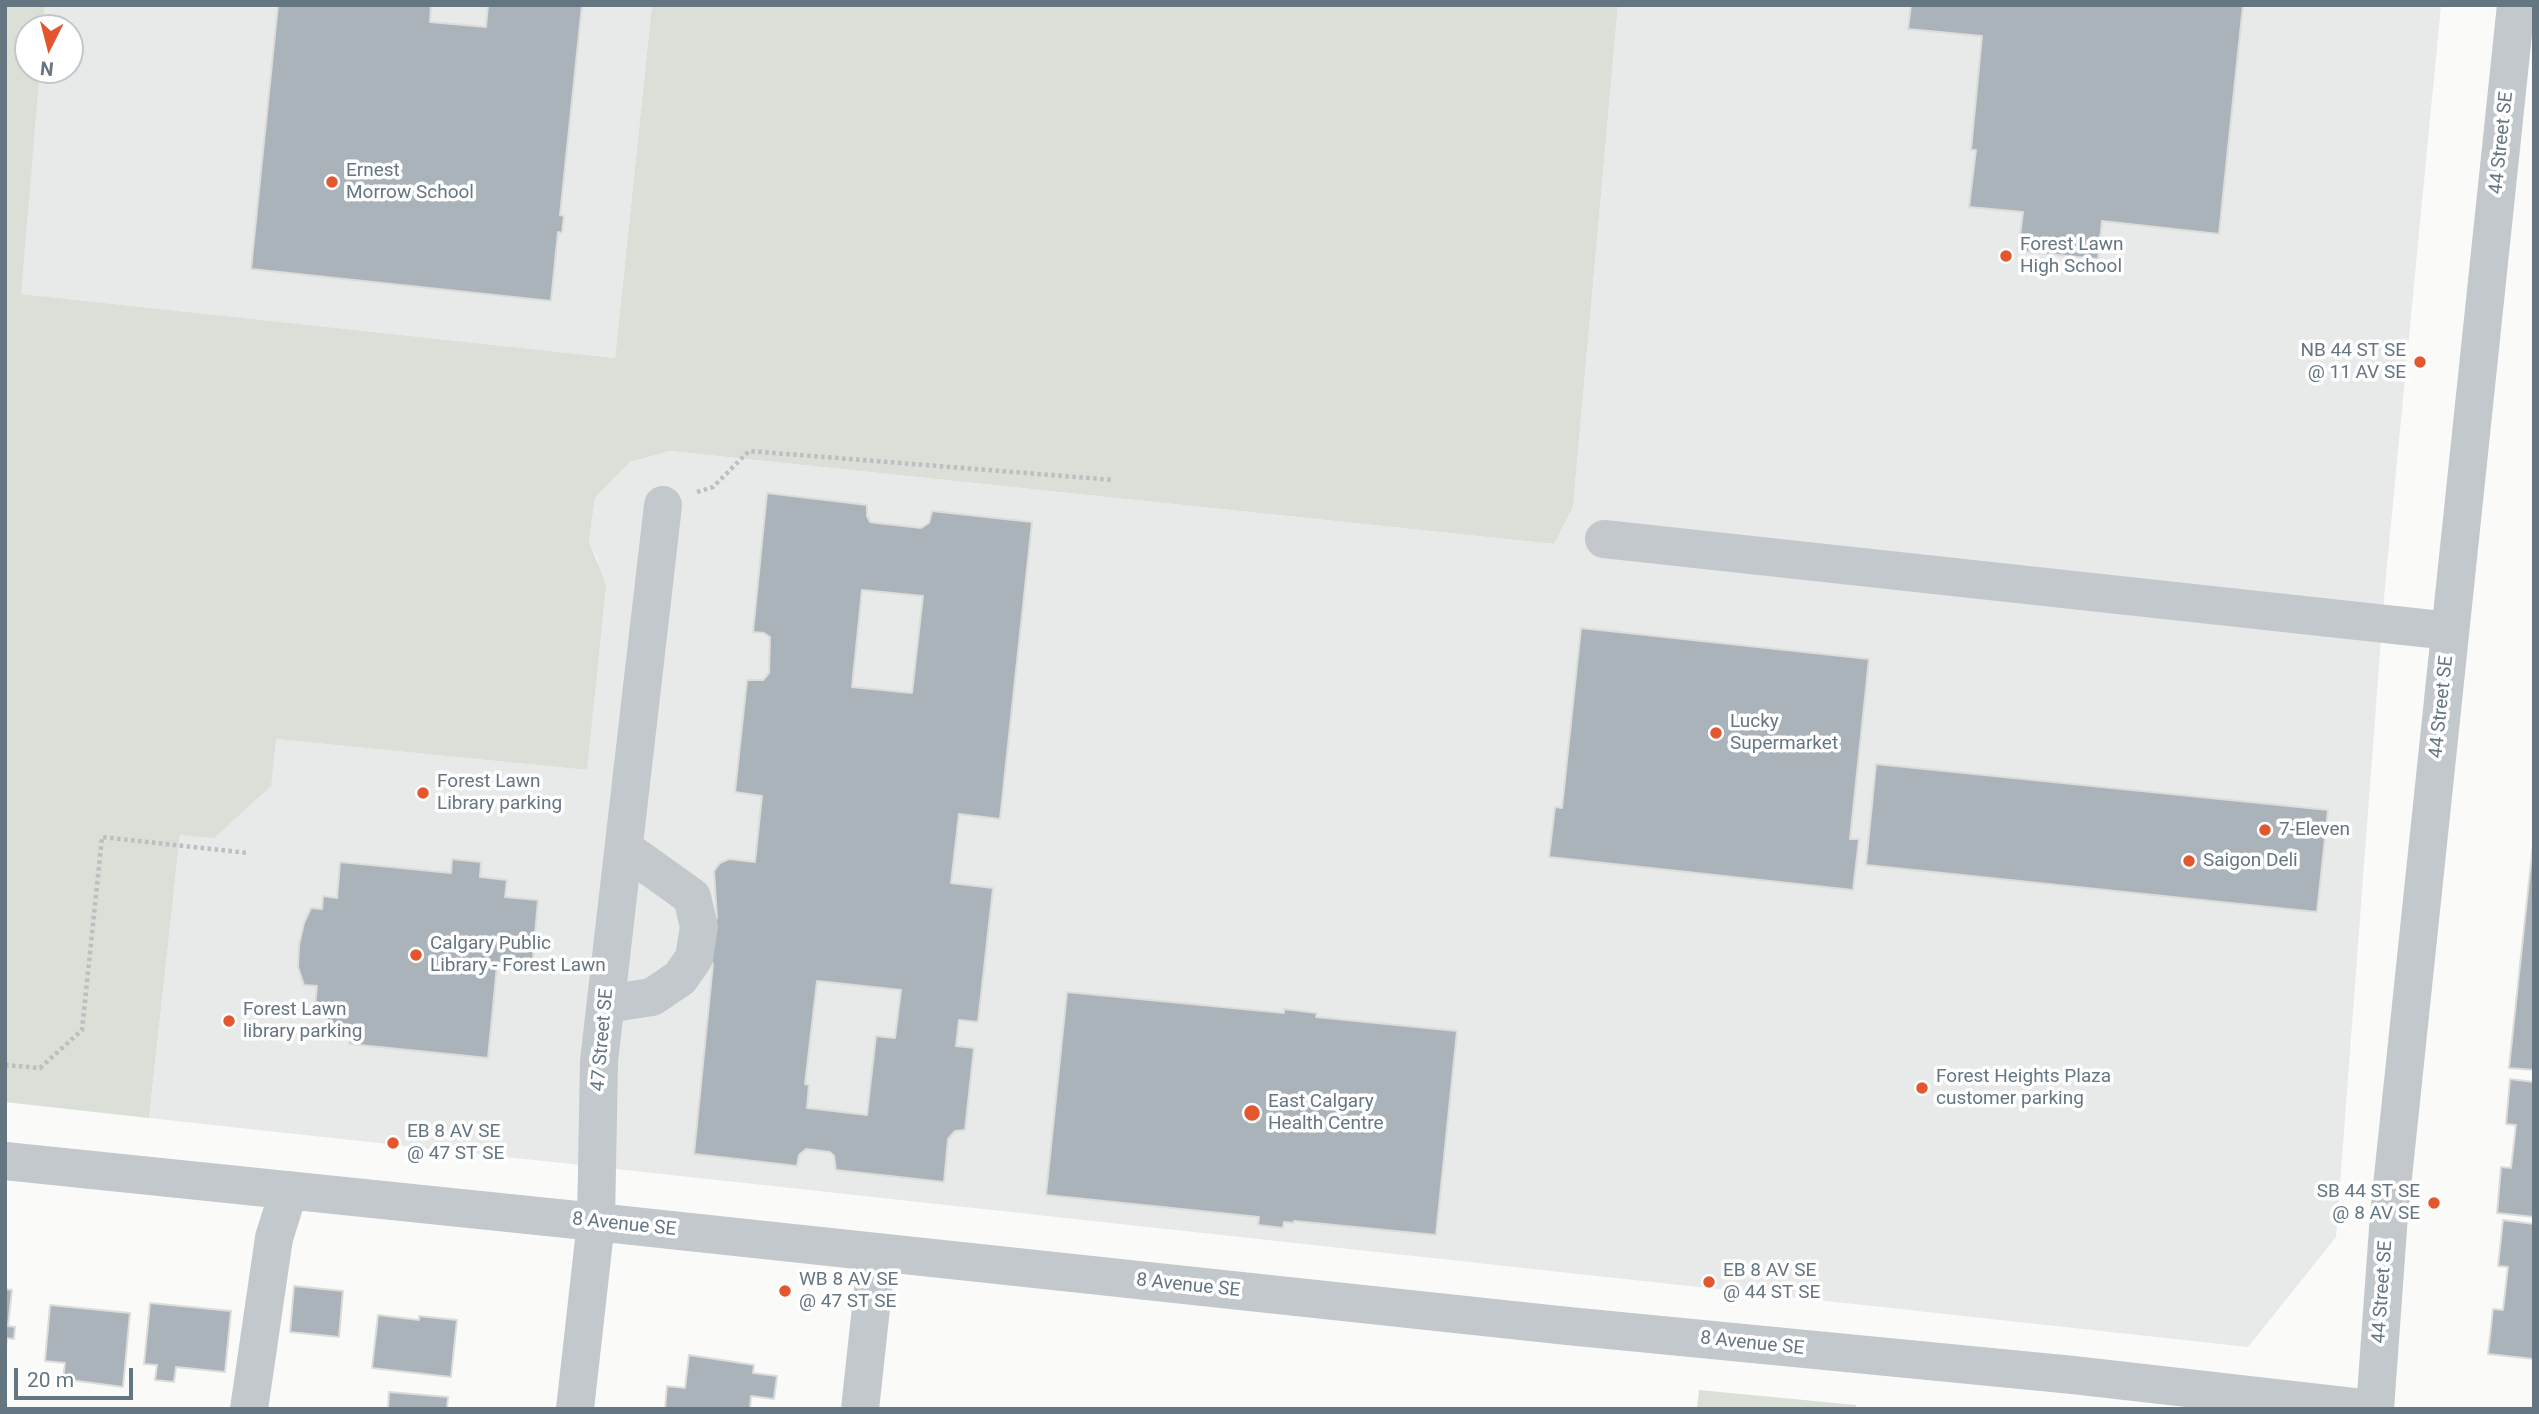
<!DOCTYPE html>
<style>
body{margin:0}
#map{position:relative;width:2539px;height:1414px;overflow:hidden;background:#fafaf8;font-family:Roboto,sans-serif}
canvas{display:block}
.frame{position:absolute;inset:0;border:7px solid #657683;pointer-events:none}
.north{position:absolute;left:14px;top:14px;width:70px;height:70px;box-sizing:border-box;background:#fff;border:2px solid #c1c8cd;border-radius:50%;rotate:186deg;font-size:19px;font-weight:700;line-height:28px;text-align:center;color:#657683}
.north::after{content:'';display:block;margin:auto;width:24px;height:32px;background:#e4572e;clip-path:polygon(50% 0,100% 100%,50% 72%,0 100%)}
.scale{position:absolute;left:14px;top:1368px;width:119px;height:32px;box-sizing:border-box;border:4px solid #657683;border-top:0;padding-left:9px;font-size:21px;line-height:24px;white-space:nowrap;color:#657683;-webkit-text-stroke:5px #fff;paint-order:stroke}
</style>
<div id="map">
<canvas width="2539" height="1414"></canvas>
<div class="frame"></div>
<div class="north">N</div>
<div class="scale">20 m</div>
</div>
<script>
const ctx = document.querySelector('canvas').getContext('2d');
ctx.lineJoin = 'round';
function paint(path, color) { ctx.fillStyle = color; ctx.fill(path, 'evenodd'); }
const poly = rows => new Path2D(rows.map(r => 'M' + r).join(''));
function stroke(path, color, width, dash) { ctx.strokeStyle = color; ctx.lineWidth = width; ctx.lineCap = dash ? 'butt' : 'round'; ctx.setLineDash(dash || []); ctx.stroke(path); }
function label(font, color, halo, rows, align = 'center') {
  ctx.font = font + ' Roboto,sans-serif'; ctx.lineWidth = 7; ctx.setLineDash([]); ctx.textBaseline = 'middle'; ctx.strokeStyle = halo; ctx.fillStyle = color; for (const [text, x, y, turn = 0] of rows) {
    ctx.save(); ctx.translate(x, y); ctx.rotate((+turn || 0) * Math.PI / 180); ctx.textAlign = isNaN(turn) ? turn : align; if (halo) ctx.strokeText(text, 0, 0); ctx.fillText(text, 0, 0); ctx.restore();
  }
}
const built = poly([
 [45,5,652,5,615,358,20,294,40,70,70,70,70,28,43,28],
 [1618,5,2441,5,2385,586,2336,1237,2248,1347,149,1118,180,835,276,739,587,770,598,561,589,541,595,498,630,462,670,451,1554,544,1573,507]
]);
const green = poly([
 [5,5,45,5,43,28,28,28,28,70,40,70,21,294,615,358,652,5,1618,5,1573,507,1554,544,670,451,630,462,595,498,589,541,606,585,587,770,276,739,271,786,214,838,180,835,149,1118,5,1102],
 [1699,1390,1856,1405,1856,1409,1697,1409]
]);
const building = poly([
 [278,5,431,5,430,22,486,27,488,5,582,5,560,215,564,216,562,233,558,232,551,301,251,269,278,5],
 [1911,5,2243,5,2219,234,2102,221,2098,259,2018,251,2023,212,1969,207,1976,150,1971,150,1982,36,1908,29,1911,5],
 [767,493,867,505,867,516,870,522,877,523,921,528,929,523,932,511,1032,522,1000,819,959,814,951,883,993,888,978,1022,959,1020,956,1046,974,1048,965,1130,955,1131,948,1139,944,1182,836,1170,834,1156,830,1152,806,1149,799,1155,797,1166,694,1154,713,964,707,955,709,925,717,918,714,871,720,863,729,859,755,862,762,796,735,792,747,680,763,680,769,673,770,637,764,633,753,632,767,493],
 [862,590,923,596,912,693,852,687,862,590],
 [817,981,901,990,895,1038,876,1036,867,1115,807,1108,809,1085,805,1084,817,981],
 [1581,628,1869,659,1850,839,1859,839,1853,890,1549,857,1555,807,1562,808,1581,628],
 [1876,764,2328,810,2317,912,1866,865,1876,764],
 [2534,835,2534,1070,2509,1068,2534,835],
 [452,859,481,862,480,877,507,880,505,897,538,900,532,969,497,965,488,1058,349,1044,350,1036,325,1034,328,1006,315,1005,317,986,304,985,298,967,299,945,304,923,311,908,322,909,323,896,337,898,340,862,451,873,452,859],
 [1067,992,1284,1013,1284,1009,1317,1013,1316,1017,1457,1031,1436,1235,1294,1221,1294,1223,1284,1222,1283,1228,1258,1225,1259,1217,1046,1195,1067,992],
 [2510,1079,2534,1082,2534,1217,2497,1213,2501,1167,2511,1168,2516,1125,2506,1124,2510,1079],
 [2503,1220,2534,1224,2534,1359,2488,1354,2493,1309,2503,1310,2508,1267,2498,1266,2503,1220],
 [294,1286,343,1291,339,1337,290,1332,294,1286],
 [5,1289,12,1290,8,1326,15,1327,14,1339,7,1338,5,1356,5,1289],
 [150,1303,231,1311,225,1372,176,1367,174,1382,155,1380,157,1365,144,1364,150,1303],
 [50,1305,130,1313,123,1387,63,1379,65,1363,45,1361,50,1305],
 [378,1315,419,1320,419,1316,457,1320,451,1377,372,1368,378,1315],
 [689,1355,754,1365,753,1373,777,1376,774,1399,751,1396,750,1409,665,1409,667,1386,685,1388,689,1355],
 [389,1392,448,1397,447,1409,388,1409,389,1392]
]);
const path = poly([
 [697,492,713,487,749,451,1114,480],
 [5,1065,40,1068,82,1030,102,837,248,853]
]);
const minor = poly([
 [1604,539,2450,631],
 [606,1004,652,997,680,978,694,958,699,927,692,897,625,849],
 [5,1161,596,1222,1568,1326,2073,1375,2371,1409],
 [249,1409,274,1238,289,1190],
 [575,1409,596,1222,599,1061,663,505],
 [860,1409,877,1253],
 [2375,1409,2389,1215,2516,5]
]);
const markers = [
 [332,182,7,"#e4572e"],
 [2006,256,7,"#e4572e"],
 [2420,362,7,"#e4572e"],
 [1716,733,7,"#e4572e"],
 [423,793,7,"#e4572e"],
 [2265,830,7,"#e4572e"],
 [2189,861,7,"#e4572e"],
 [416,955,7,"#e4572e"],
 [229,1021,7,"#e4572e"],
 [1922,1088,7,"#e4572e"],
 [1252,1113,9,"#e4572e"],
 [393,1143,7,"#e4572e"],
 [2434,1203,7,"#e4572e"],
 [1709,1282,7,"#e4572e"],
 [785,1291,7,"#e4572e"]
];
const streetNames = [
 ["44 Street SE",2502,143,-84],
 ["44 Street SE",2442,707,-84],
 ["47 Street SE",603,1040,-85],
 ["8 Avenue SE",624,1225,6],
 ["8 Avenue SE",1188,1286,6],
 ["44 Street SE",2383,1292,-86],
 ["8 Avenue SE",1752,1344,6]
];
const poiNames = [
 ["Ernest",346,171],
 ["Morrow School",346,193],
 ["Forest Lawn",2020,245],
 ["High School",2020,267],
 ["NB 44 ST SE",2406,351,"right"],
 ["@ 11 AV SE",2406,373,"right"],
 ["Lucky",1730,722],
 ["Supermarket",1730,744],
 ["Forest Lawn",437,782],
 ["Library parking",437,804],
 ["7-Eleven",2279,830],
 ["Saigon Deli",2203,861],
 ["Calgary Public",430,944],
 ["Library - Forest Lawn",430,966],
 ["Forest Lawn",243,1010],
 ["library parking",243,1032],
 ["Forest Heights Plaza",1936,1077],
 ["customer parking",1936,1099],
 ["East Calgary",1268,1102],
 ["Health Centre",1268,1124],
 ["EB 8 AV SE",407,1132],
 ["@ 47 ST SE",407,1154],
 ["SB 44 ST SE",2420,1192,"right"],
 ["@ 8 AV SE",2420,1214,"right"],
 ["EB 8 AV SE",1723,1271],
 ["@ 44 ST SE",1723,1293],
 ["WB 8 AV SE",799,1280],
 ["@ 47 ST SE",799,1302]
];
paint(built, '#e8e9e9');
paint(green, '#dadfd7');
paint(building, '#aab3b9');
stroke(building, '#dcdcda', 2);
stroke(path, '#bbbfc2', 4.5, [3.5, 3.5]);
stroke(minor, '#c3c8cc', 38);
for (const [x, y, r, color] of markers) { const dot = new Path2D(); dot.arc(x, y, r, 0, 2 * Math.PI); ctx.fillStyle = color; ctx.fill(dot); stroke(dot, '#fff', 2.5); }
label('19px', '#657683', '#fff', streetNames);
label('19px', '#657683', '#fff', poiNames, 'left');
</script>
